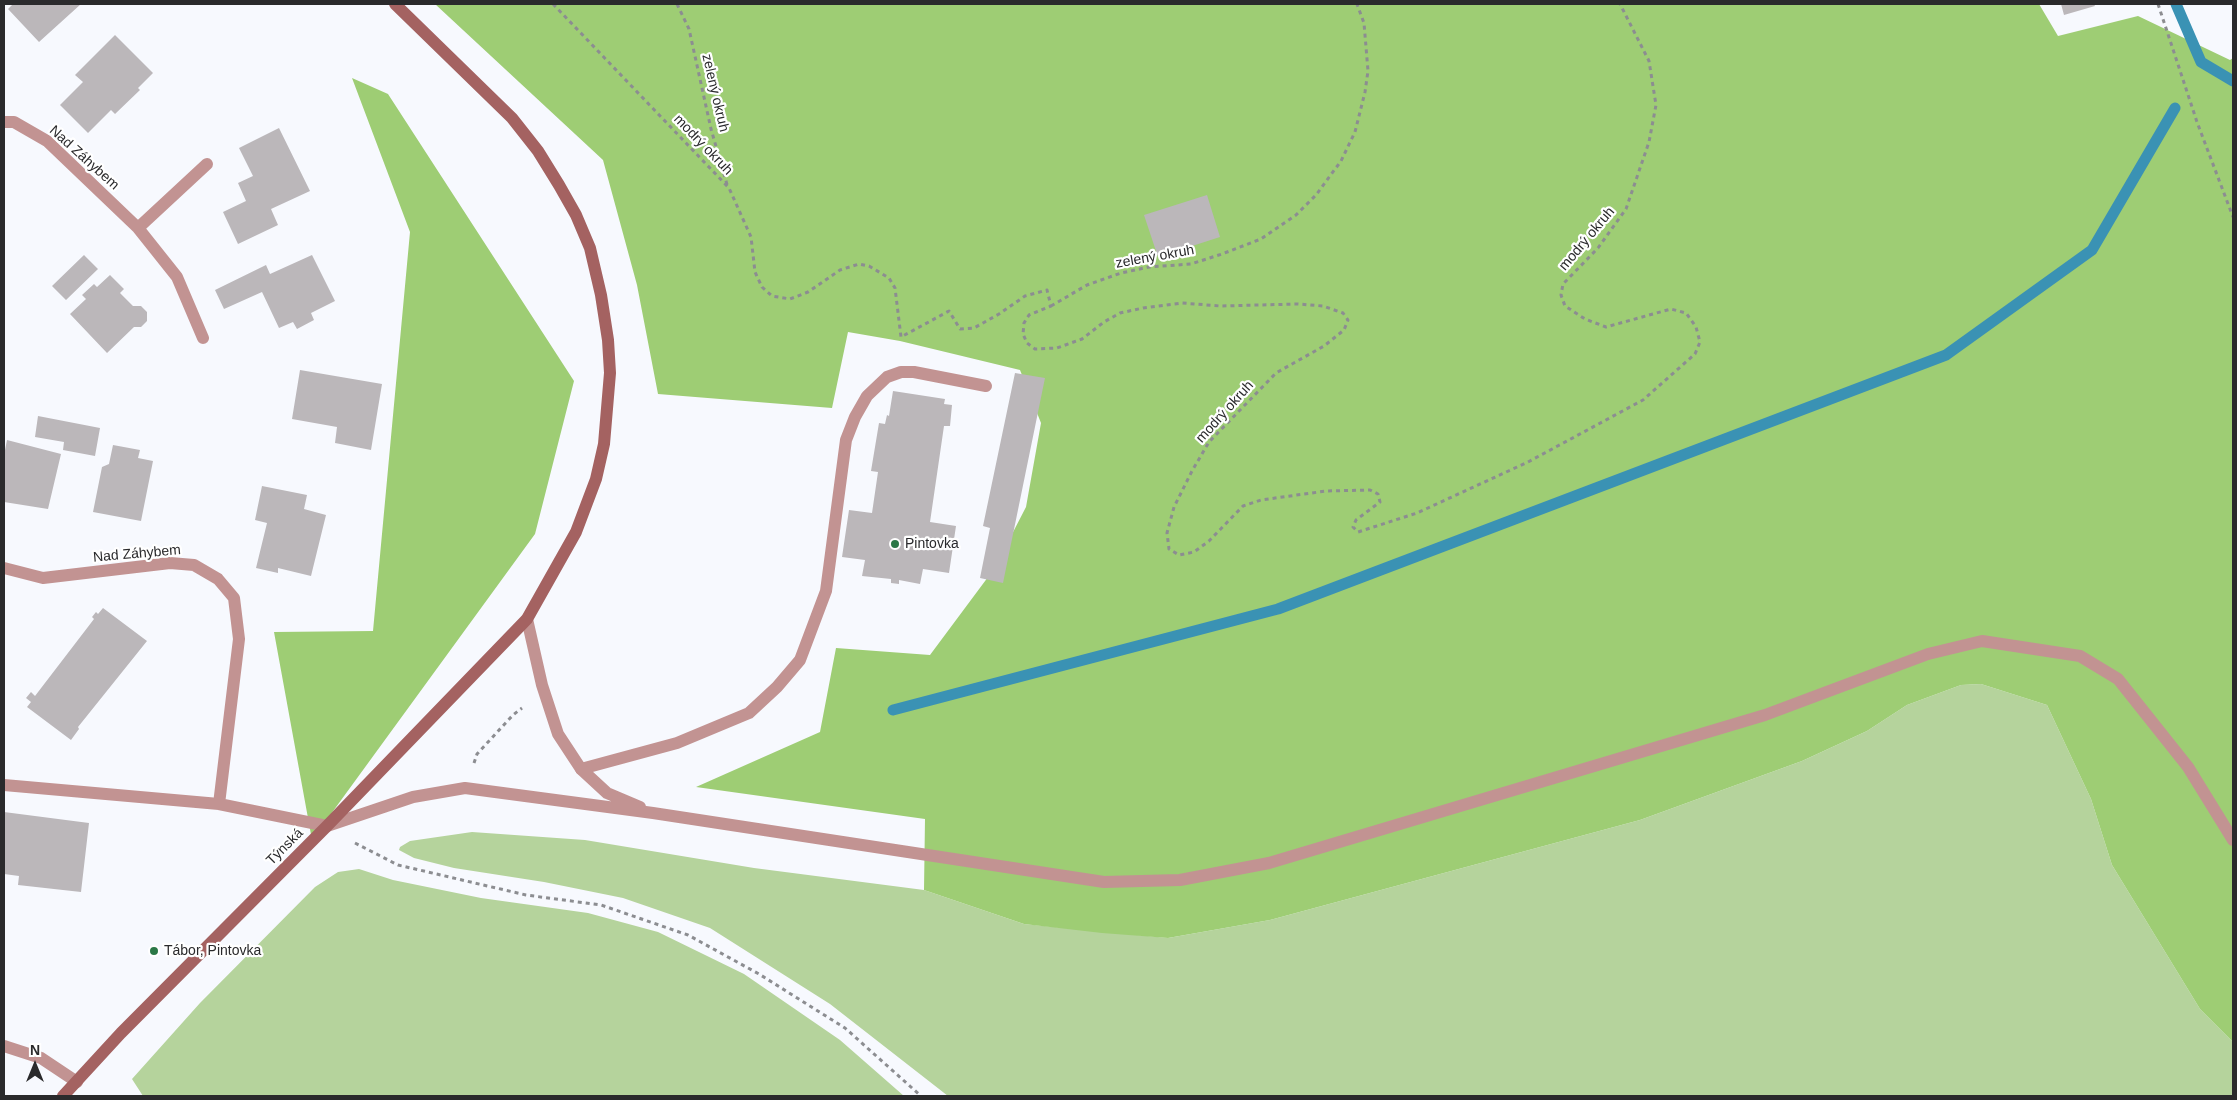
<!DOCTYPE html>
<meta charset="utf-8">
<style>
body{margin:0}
#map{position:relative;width:2237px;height:1100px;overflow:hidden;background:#f7f9fe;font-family:Helvetica,sans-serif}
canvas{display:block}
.frame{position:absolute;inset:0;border:5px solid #2a2a2c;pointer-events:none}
.north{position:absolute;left:10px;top:1040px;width:50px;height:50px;-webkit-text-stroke:4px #fff;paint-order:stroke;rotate:0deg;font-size:14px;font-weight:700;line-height:20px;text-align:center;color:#2a2a2c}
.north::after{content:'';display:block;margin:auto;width:18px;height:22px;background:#2a2a2c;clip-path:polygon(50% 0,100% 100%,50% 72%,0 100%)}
</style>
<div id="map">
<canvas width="2237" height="1100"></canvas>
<div class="frame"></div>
<div class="north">N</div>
</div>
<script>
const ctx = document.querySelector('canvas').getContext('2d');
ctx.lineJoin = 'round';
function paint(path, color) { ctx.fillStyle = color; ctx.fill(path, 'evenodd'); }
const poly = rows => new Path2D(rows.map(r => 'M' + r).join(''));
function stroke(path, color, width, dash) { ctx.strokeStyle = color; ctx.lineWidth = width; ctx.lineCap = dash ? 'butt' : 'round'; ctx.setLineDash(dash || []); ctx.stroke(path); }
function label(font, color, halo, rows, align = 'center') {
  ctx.font = font + ' Helvetica,sans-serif'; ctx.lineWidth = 4.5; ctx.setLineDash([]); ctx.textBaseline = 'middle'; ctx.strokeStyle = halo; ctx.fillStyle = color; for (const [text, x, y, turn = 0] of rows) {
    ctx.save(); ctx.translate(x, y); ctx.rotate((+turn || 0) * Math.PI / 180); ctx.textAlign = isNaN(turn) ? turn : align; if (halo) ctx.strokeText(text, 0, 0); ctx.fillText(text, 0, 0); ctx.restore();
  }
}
const green = poly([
 [1981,684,2047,705,2091,799,2112,865,2200,1009,2233,1042,2233,1096,948,1096,830,1004,710,928,623,898,544,882,454,868,414,858,399,850,400,847,410,841,472,832,585,840,754,868,924,890,1024,924,1168,938,1270,920,1640,820,1802,761,1867,731,1907,705,1961,685],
 [359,869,393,880,481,898,588,913,658,932,744,974,840,1040,904,1096,143,1096,132,1079,200,1003,315,887,338,872]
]);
const forest = poly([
 [435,4,2039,4,2058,36,2138,16,2230,60,2233,58,2233,1042,2200,1009,2112,865,2091,799,2047,705,1981,684,1961,685,1907,705,1867,731,1802,761,1640,820,1270,920,1168,938,1102,933,1024,924,924,890,925,819,696,787,820,732,836,648,930,655,994,569,1026,507,1041,423,1020,370,900,341,848,332,832,408,658,394,637,285,603,160],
 [352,78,388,94,574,381,535,534,312,840,274,632,373,631,410,232]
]);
const stream = poly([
 [2176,4,2201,62,2233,81],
 [893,710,1278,609,1946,355,2092,250,2175,108]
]);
const building = poly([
 [13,4,81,4,39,42,8,9],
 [2061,4,2094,4,2095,6,2064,15],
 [115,35,153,73,138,88,140,90,115,114,111,110,88,133,60,105,83,82,75,75],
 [279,128,310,191,271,209,278,225,238,244,223,212,246,201,238,183,253,176,239,148],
 [1207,195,1220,237,1158,257,1144,215],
 [84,255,98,269,66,300,52,286],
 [312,255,335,301,311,313,314,320,297,329,293,322,279,328,262,292,224,309,215,290,266,265,270,274],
 [110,275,124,289,120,293,133,306,141,306,147,312,147,321,141,327,134,327,107,353,70,314,86,299,82,295,94,284,97,287],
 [300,370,382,384,371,450,335,443,337,427,292,419],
 [1015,373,1045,378,1003,583,980,578,990,528,983,526],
 [893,391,945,399,944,404,952,405,950,426,944,426,930,522,956,526,949,573,923,569,920,584,899,580,899,584,891,583,891,579,862,576,865,560,842,557,849,510,872,513,878,472,871,471,879,423,885,424,887,415,889,416],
 [38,416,100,428,95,456,63,450,64,442,35,437],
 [7,440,61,454,48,509,4,502,4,455],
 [113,445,140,450,138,458,153,461,141,521,93,512,102,467,109,464],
 [262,486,307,495,304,509,326,515,311,576,278,568,278,573,256,568,267,523,255,520],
 [103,608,147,641,78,727,79,729,71,740,27,707,31,702,26,698,31,692,35,696,94,619,92,617,96,612,98,614],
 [4,812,89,823,81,892,18,885,19,876,4,874]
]);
const path = poly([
 [553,4,729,188,751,237,755,272,762,287,772,296,790,299,808,292,840,270,859,264,869,266,889,278,895,288,901,337,949,311,960,329,974,328,999,314,1025,296,1047,290,1051,306,1029,315,1024,323,1023,334,1027,343,1035,349,1057,348,1082,339,1104,322,1120,313,1143,308,1182,303,1220,306,1298,304,1323,306,1343,313,1348,320,1344,330,1324,346,1276,373,1209,442,1192,471,1174,507,1167,533,1169,549,1179,555,1194,552,1209,541,1243,506,1261,500,1326,491,1370,490,1378,494,1380,502,1356,520,1353,527,1358,532,1417,513,1528,462,1643,400,1695,354,1700,342,1696,327,1686,313,1671,309,1606,327,1585,319,1565,306,1561,295,1563,284,1598,248,1626,209,1649,142,1656,105,1649,61,1620,4],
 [677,4,689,29,711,129,728,188],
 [2158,4,2197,122,2233,217],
 [1051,306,1087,285,1121,273,1149,267,1191,264,1222,254,1261,239,1296,215,1316,195,1341,161,1355,132,1365,92,1368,71,1364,23,1357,4],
 [474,763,477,754,513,715,522,708],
 [355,843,398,865,526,895,601,905,688,935,759,974,845,1028,921,1096]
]);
const service = poly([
 [581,769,677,743,749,713,777,687,800,660,826,591,846,440,855,417,867,396,887,377,901,372,914,372,986,386]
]);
const minor = poly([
 [4,122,14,122,47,141,138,228,177,277,203,338],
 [138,228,207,164],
 [4,568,43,578,170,563,194,565,218,579,234,598,239,639,219,804],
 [4,785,219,804,327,826],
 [4,1046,41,1058,77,1082]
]);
const tertiary = poly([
 [527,619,542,685,558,734,581,769,607,793,640,807],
 [327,826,413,797,465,788,653,813,1104,882,1180,880,1269,863,1765,715,1928,654,1982,641,2080,656,2118,679,2188,767,2233,840]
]);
const secondary = poly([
 [63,1096,121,1033,327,826,527,619,576,532,596,479,604,444,610,373,608,340,601,295,590,248,576,215,559,185,538,151,512,118,395,4]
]);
const markers = [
 [895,544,5,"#2a7746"],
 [154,951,5,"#2a7746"]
];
const streetNames = [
 ["zelený okruh",715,93,77],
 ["modrý okruh",703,145,46],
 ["Nad Záhybem",84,158,42],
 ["modrý okruh",1587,239,-50],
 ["zelený okruh",1155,257,-10],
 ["modrý okruh",1225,412,-48],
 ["Nad Záhybem",137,554,-5],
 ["Týnská",285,847,-45]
];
const poiNames = [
 ["Pintovka",905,544],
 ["Tábor, Pintovka",164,951]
];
paint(green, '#b5d39c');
paint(forest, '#9ecd74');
stroke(stream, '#3a92b4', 11);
paint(building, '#bbb7ba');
stroke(path, '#8c8d91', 3, [4, 4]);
stroke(service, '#c29392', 12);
stroke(minor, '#c29392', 12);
stroke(tertiary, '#c29392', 12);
stroke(secondary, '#a46261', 12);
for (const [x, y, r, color] of markers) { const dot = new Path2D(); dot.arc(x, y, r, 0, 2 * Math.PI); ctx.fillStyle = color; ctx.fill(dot); stroke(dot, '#fff', 2); }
label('14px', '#2a2a2c', '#fff', streetNames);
label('14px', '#2a2a2c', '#fff', poiNames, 'left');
</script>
